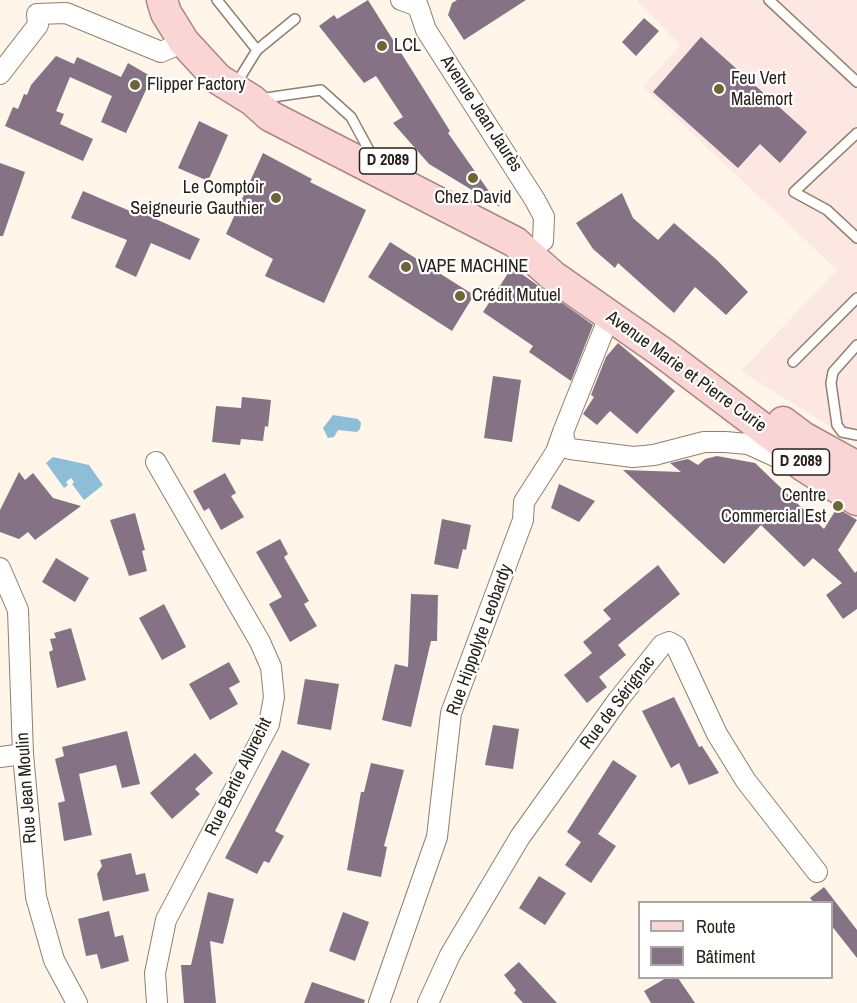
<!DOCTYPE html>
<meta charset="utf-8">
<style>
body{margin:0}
#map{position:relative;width:857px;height:1003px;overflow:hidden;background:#fff5e8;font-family:"Archivo Narrow",sans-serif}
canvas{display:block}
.legend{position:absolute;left:638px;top:901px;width:195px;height:78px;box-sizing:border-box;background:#fff;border:2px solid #a9a6a3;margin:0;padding:8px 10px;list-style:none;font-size:18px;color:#272119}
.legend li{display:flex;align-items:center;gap:12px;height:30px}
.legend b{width:30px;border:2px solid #a9a6a3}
</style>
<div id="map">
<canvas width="857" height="1003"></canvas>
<ul class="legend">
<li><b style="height:8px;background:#f9d6d5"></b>Route</li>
<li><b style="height:16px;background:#857385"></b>Bâtiment</li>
</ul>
</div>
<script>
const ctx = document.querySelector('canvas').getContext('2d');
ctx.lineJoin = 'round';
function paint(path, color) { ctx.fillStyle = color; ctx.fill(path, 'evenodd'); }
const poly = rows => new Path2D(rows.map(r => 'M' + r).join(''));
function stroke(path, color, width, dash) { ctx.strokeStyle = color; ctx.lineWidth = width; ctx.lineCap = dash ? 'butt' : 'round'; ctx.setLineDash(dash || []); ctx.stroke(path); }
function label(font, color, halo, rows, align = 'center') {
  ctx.font = font + ' "Archivo Narrow",sans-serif'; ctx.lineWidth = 4.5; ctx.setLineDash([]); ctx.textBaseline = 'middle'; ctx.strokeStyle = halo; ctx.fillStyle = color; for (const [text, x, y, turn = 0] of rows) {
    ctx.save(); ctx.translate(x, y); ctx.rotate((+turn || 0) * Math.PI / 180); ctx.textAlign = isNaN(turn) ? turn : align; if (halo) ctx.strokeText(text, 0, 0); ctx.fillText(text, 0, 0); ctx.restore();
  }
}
const commercial = poly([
 [636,0,857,0,857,444,741,371,837,270,643,87,680,45]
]);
const water = poly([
 [333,415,358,419,361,423,360,429,357,432,338,430,334,437,328,438,323,428],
 [53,457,89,465,103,485,84,500,72,484,74,482,71,478,66,482,68,485,64,488,46,463]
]);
const building = poly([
 [368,0,450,131,448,133,500,207,429,164,393,123,403,117,376,76,364,83,319,26,334,15,337,19],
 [457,0,526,0,464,40,448,15,452,3],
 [644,18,659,31,636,56,622,42],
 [701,37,807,132,780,163,760,144,738,168,653,92],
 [56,56,74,64,77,57,121,77,128,63,152,77,126,133,101,122,112,96,70,77,56,111,64,114,60,124,93,139,83,161,5,126,13,107,18,109,24,94,27,95,31,85],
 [199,121,228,135,208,181,178,168],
 [263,153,312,179,310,182,366,210,324,303,265,276,273,259,226,234],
 [0,163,25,172,3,236,0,236],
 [83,191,137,214,138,211,200,239,190,260,151,243,136,277,115,267,127,240,71,218],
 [622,193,633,218,658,240,674,223,717,260,748,292,726,315,695,287,674,313,618,263,615,268,593,249,576,223],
 [390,242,474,295,452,331,368,277],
 [512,267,593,325,571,381,529,352,533,346,483,312],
 [618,343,675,391,637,434,610,411,597,425,583,414,594,397,591,395,606,357],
 [493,376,521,380,512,442,484,438],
 [242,397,271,400,268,427,265,426,263,441,241,439,240,445,212,442,216,406,241,408],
 [717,456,755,463,824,529,837,508,857,520,838,550,855,573,857,571,857,609,843,619,826,595,842,583,813,558,804,567,761,525,724,564,623,470,681,472,670,463,688,459,698,465,705,459],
 [19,472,25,480,33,473,53,498,81,506,35,540,28,532,19,539,0,532,0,510],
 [225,473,236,493,231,496,244,517,221,530,209,508,204,511,193,491],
 [559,484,595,501,579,522,551,508],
 [135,513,145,550,142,551,147,571,129,576,110,520],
 [442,519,471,525,466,550,463,549,458,569,434,564],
 [280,539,288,554,284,557,309,601,304,604,317,626,290,642,269,604,282,597,256,552],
 [56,558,89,578,75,602,42,582],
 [658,565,680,594,618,645,626,655,599,677,607,687,587,703,564,675,592,653,583,642,611,619,603,610],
 [411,594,438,595,437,641,431,641,411,727,382,720,395,664,408,667],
 [164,604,186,647,162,660,139,618],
 [71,628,86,680,57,688,49,652,53,650,50,639,56,638,54,633],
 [229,662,240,682,229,688,238,704,210,720,189,684],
 [305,679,339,684,331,730,297,724],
 [674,697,699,747,702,746,719,773,689,785,679,763,671,768,642,711],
 [493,725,519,729,513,769,485,765],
 [127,731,140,784,122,788,116,765,79,774,92,835,64,841,58,803,65,801,55,759,64,756,62,747],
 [282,750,310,764,275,831,284,836,269,863,264,861,257,874,225,858],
 [195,753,213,773,195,789,200,794,172,819,150,793],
 [613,760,637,776,598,834,616,846,591,883,565,865,581,842,567,832],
 [371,763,404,770,384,846,387,847,381,877,347,870,361,792,364,792],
 [131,853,136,875,145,873,149,891,103,901,97,874,102,866,100,860],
 [539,876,566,893,545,925,519,908],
 [824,887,857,930,857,958,831,925,831,903,814,903,810,898],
 [208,892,234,899,223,944,210,941,216,1003,184,1003,181,965,191,965],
 [109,911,115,937,123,935,129,961,101,969,97,954,86,956,78,919],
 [343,912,369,922,355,961,329,951],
 [519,962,557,1003,523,1003,514,993,516,990,504,975],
 [666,978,678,978,695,1003,651,1003,644,991],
 [312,982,365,1000,364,1003,304,1003]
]);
const lane = poly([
 [217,0,257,50,236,84],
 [769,0,857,82],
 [257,50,295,19],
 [259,99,321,90,351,117,370,152],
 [857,133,794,192,827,210,857,238],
 [857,345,833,372,831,383,837,425,842,432,857,435],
 [793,362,857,298]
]);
const street = poly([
 [401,0,418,6],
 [418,6,426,30,535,200,544,217,543,241],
 [37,14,66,13,161,52,184,42],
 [0,74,38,25,37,14],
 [609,317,563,432,565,444,570,449,633,457,654,455,704,442,725,442,748,444,794,465],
 [156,462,260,642,271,667,274,697,269,724,166,920,155,973,157,1003],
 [0,568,18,610,23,754,36,897,54,960,77,1003],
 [0,757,23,754],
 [379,1003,437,837,451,713,523,520,524,502,556,452,563,432],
 [428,1003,450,955,520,837,618,700,662,645,669,642,676,646,717,734,746,781,817,872]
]);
const primary = poly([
 [162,0,166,13,184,42,218,79,252,100,270,116,515,242,553,276,663,353,798,455,802,465,857,500],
 [783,422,803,437,857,467]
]);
const markers = [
 [382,46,6,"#6e6532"],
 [135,85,6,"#6e6532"],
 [719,89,6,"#6e6532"],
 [473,178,6,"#6e6532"],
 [276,198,6,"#6e6532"],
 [406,267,6,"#6e6532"],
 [460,296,6,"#6e6532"],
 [838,506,6,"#6e6532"]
];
const shields = [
 [388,161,57],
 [801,462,57]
];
const shieldNames = [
 ["D 2089",388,161],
 ["D 2089",801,462]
];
const poiNames = [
 ["LCL",394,46],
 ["Feu Vert",731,79],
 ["Malemort",731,100],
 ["Flipper Factory",147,85],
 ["Le Comptoir",264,188,"right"],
 ["Seigneurie Gauthier",264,209,"right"],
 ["Chez David",473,198,"center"],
 ["VAPE MACHINE",418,267],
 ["Crédit Mutuel",472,296],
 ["Centre",826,496,"right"],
 ["Commercial Est",826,517,"right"]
];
const streetNames = [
 ["Avenue Jean Jaurès",481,114,57],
 ["Avenue Marie et Pierre Curie",686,372,36],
 ["Rue Hippolyte Leobardy",480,640,-70],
 ["Rue de Sérignac",618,703,-53],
 ["Rue Bertie Albrecht",239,777,-64],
 ["Rue Jean Moulin",27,788,-94]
];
paint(commercial, '#fde7e3');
paint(water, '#8ebdd8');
paint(building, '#857385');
stroke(lane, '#8e806c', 12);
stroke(street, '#8e806c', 22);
stroke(primary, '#ad8481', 33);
stroke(lane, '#fff', 9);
stroke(street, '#fff', 20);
stroke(primary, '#f9d6d5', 30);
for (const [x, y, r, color] of markers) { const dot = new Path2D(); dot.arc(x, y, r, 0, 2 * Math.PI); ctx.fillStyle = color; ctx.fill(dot); stroke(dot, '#fff', 2); }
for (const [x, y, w] of shields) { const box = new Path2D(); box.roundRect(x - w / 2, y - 13, w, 26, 4.5); ctx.fillStyle = '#fff'; ctx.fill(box); stroke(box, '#272119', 1.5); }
label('bold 16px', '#272119', null, shieldNames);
label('18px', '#272119', '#fff', poiNames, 'left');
label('18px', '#272119', '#fff', streetNames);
</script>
